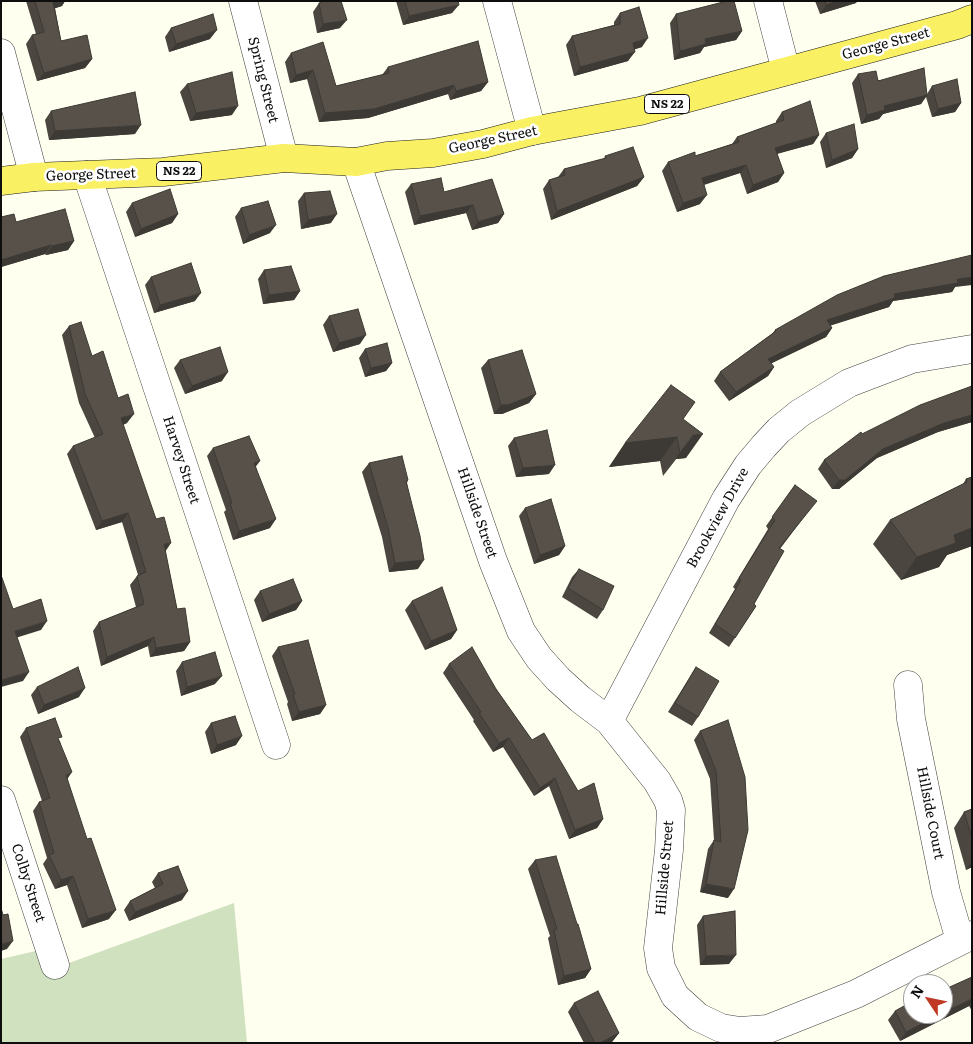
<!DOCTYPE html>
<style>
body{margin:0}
#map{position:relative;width:973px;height:1044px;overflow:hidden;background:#ffffef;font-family:Literata,serif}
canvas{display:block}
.frame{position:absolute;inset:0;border:2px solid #0e0e0e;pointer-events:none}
.north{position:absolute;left:903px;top:974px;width:50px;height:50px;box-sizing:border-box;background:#fff;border:1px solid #9f9f9f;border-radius:50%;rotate:304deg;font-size:14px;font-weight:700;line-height:20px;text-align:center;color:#0e0e0e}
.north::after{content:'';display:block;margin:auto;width:18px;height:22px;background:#bf3924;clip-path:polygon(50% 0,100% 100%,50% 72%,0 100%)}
</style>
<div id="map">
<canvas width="973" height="1044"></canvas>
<div class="frame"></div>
<div class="north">N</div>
</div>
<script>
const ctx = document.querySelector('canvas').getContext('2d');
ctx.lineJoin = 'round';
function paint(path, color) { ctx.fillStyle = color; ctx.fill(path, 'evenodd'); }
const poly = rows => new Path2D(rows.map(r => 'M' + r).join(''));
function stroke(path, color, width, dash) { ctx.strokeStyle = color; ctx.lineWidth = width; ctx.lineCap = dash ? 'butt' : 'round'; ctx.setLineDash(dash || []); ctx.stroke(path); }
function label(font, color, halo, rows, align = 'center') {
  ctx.font = font + ' Literata,serif'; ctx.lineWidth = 5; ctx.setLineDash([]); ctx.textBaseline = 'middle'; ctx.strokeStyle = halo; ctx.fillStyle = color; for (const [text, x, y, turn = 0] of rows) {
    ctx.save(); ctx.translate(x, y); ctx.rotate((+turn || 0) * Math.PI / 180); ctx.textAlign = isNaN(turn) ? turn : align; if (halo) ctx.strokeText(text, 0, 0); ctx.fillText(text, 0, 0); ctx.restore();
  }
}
const cemetery = poly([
 [234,903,247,1043,1,1043,1,959,40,950,47,971]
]);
const minor = poly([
 [243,1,284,158],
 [497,1,532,131],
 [768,1,786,71],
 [1,53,34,177],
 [356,162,493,561,521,631,539,658,558,679,580,699,609,721,657,781,668,800,671,810,669,850,658,948,661,968,675,996,698,1017,721,1028,740,1031,768,1029,856,994,972,935],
 [87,175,276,745],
 [908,685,911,719,946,892,960,940],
 [609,721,726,499,748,465,764,446,779,430,800,413,849,383,912,359,972,349],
 [1,800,55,965]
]);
const major = poly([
 [1,181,34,177,163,172,284,158,356,162,387,156,433,153,483,144,532,131,640,111,957,25,972,19]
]);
const wall = poly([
 [26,1,65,1,62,6,55,8,61,41,92,59,85,68,37,81,26,44,32,35,36,34],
 [396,1,458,1,452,13,403,25],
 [815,1,857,1,856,3,820,14],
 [319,3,340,28,317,33,313,12],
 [620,13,642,47,634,49,628,61,574,76,566,45,572,36,614,25,614,22],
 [676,14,742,31,736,40,704,47,700,53,674,60,670,23],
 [171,28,210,39,169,52,165,37],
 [291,53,336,86,382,75,388,67,488,82,481,91,450,100,448,94,368,118,319,122,307,79,290,83,285,62],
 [858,74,927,94,932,86,961,103,955,112,932,117,926,97,921,104,883,114,879,119,861,124,852,83],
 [187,84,232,115,190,121,180,92],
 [51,111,135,134,49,140,45,120],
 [782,112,819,135,813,144,777,154,784,173,778,182,747,194,740,173,704,185,700,204,677,212,662,171,668,162,695,156,732,144,737,137,776,123,776,121],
 [826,133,858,149,852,158,826,168,820,142],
 [605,156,644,177,637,186,551,220,543,189,549,180,558,177,564,169,604,159],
 [411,184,504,214,498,223,472,230,466,213,414,225,405,192],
 [304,193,331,223,301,229,298,201],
 [132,203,178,214,172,223,135,237,126,212],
 [241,208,270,233,243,244,235,217],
 [1,217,16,222,74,241,68,250,46,255,45,254,1,267],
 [264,270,300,291,294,300,263,304,258,279],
 [884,276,955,287,952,292,893,301,889,307,830,325,832,328,826,337,771,363,774,367,768,376,729,401,714,381,720,372,772,334,775,330],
 [151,277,195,301,154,313,145,285],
 [329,316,360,344,333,352,323,325],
 [69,326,92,356,118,398,127,423,123,425,165,551,177,609,190,642,184,651,150,657,148,646,101,666,93,631,99,622,136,607,130,585,137,576,138,575,122,522,96,530,67,454,73,446,95,438,79,403,62,335],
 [365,349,392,363,386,371,365,377,359,358],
 [180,360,222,381,185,394,174,368],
 [488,360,536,394,529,403,502,414,494,414,481,368],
 [972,386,972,422,938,432,877,458,839,489,832,489,818,469,824,460,862,434],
 [683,419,686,458,676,459,663,476,660,461,609,467,625,443],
 [514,438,549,474,516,477,508,446],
 [213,448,256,467,270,528,233,540,224,512,226,510,207,456],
 [369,463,408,480,407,483,418,569,389,572,382,537,362,472],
 [972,477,972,546,947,555,939,567,901,580,873,544,890,520,963,484,966,479],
 [795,485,810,509,780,549,754,604,756,606,729,647,709,633,735,589,733,587,768,529,766,526],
 [525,508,565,546,559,555,534,564,519,516],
 [579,569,603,610,597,619,562,597,572,577],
 [260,591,302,601,296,610,262,622,254,600],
 [412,601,457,630,451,639,425,650,405,610],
 [278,647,326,705,320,714,292,721,287,704,288,702,272,656],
 [182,662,215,684,181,696,176,671],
 [449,664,496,689,532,740,603,819,597,828,569,839,549,786,534,796,503,747,493,752,473,721,474,720,443,673],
 [696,667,698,717,692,726,668,712],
 [37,687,79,697,38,714,31,695],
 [728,720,728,898,700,892,708,849,714,840,710,779,694,740,700,731],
 [211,723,236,745,211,754,205,732],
 [26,728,60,741,67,779,109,919,82,928,67,885,55,889,43,864,47,858,33,811,39,802,42,801,20,737],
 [972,809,972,867,966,870,954,828,964,812],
 [535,860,591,969,585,978,558,985,548,938,550,936,528,869],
 [158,873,182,900,129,921,124,910,130,901,155,888,152,882],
 [703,916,729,964,700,965,697,925],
 [972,977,972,1011,969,1006,900,1041,888,1020,895,1011,913,1014],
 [574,1003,619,1033,612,1042,611,1043,584,1043,568,1012]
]);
const shadedWall = poly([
 [55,1,65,1,62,6,47,11,53,2],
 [838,1,857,1,856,3,820,14,826,5],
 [459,5,452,13,403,25,409,16],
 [347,20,340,28,317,33,323,24],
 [217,30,210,39,169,52,176,44],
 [742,31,736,40,704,47,700,53,674,60,680,51,705,39],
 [648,38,642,47,627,52,633,43],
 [635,52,628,61,574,76,580,67],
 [92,59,85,68,37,81,44,73],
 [313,70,307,79,290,83,296,75],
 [488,82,481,91,450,100,456,91],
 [454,85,448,94,368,118,319,122,325,113],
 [927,95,921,104,883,114,879,119,861,124,867,115,884,106],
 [961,103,955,112,932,117,938,109],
 [238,106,232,115,190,121,196,113],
 [141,125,135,134,49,140,55,131],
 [819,135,813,144,768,156,775,148],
 [858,149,852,158,826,168,832,160],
 [746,165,740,173,696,187,702,178],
 [784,173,778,182,747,194,753,185],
 [644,177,637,186,551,220,557,211],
 [707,195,700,204,677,212,683,203],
 [473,205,466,213,414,225,420,216],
 [178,214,172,223,135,237,141,229],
 [337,214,331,223,301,229,308,220],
 [504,214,498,223,472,230,478,222],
 [276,225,270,233,243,244,249,235],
 [74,241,68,250,46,255,52,246],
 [51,245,45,254,1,267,1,260],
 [972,277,972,285,955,287,952,292,893,301,889,307,820,329,827,320,894,294,957,279],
 [300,291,294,300,263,304,269,295],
 [201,293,195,301,154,313,160,305],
 [832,328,826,337,762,368,768,359],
 [366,335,360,344,333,352,339,343],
 [392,363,386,371,365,377,371,368],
 [774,367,768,376,729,401,736,392],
 [228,372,222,381,185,394,192,386],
 [536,394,529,403,502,414,494,414,501,405],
 [134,414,127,423,115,427,121,418],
 [972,415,972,422,938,432,877,458,839,489,832,489,839,480,883,449,944,423],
 [703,434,686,458,676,459,663,476,693,435],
 [677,437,660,461,609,467,625,443],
 [260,461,254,469,254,463],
 [555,465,549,474,516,477,523,468],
 [128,513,122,522,96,530,102,521],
 [276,519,270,528,233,540,239,531],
 [972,528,972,546,947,555,939,567,901,580,917,557,954,535],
 [171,543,165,552,164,544],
 [565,546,559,555,534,564,540,555],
 [424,560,418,569,389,572,395,563],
 [302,601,296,610,262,622,269,614],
 [47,621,41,630,9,640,15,631],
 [457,630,451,639,425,650,431,641],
 [154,637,148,646,101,666,107,657],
 [190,642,184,651,150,657,156,648],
 [29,672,23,681,1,687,1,680],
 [222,676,215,684,181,696,187,687],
 [85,688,79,697,38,714,44,705],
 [326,705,320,714,292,721,299,712],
 [242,736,236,745,211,754,217,745],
 [509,738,503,747,493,752,499,743],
 [72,772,66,781,66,775],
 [555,778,549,786,534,796,540,788],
 [603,819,597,828,569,839,575,830],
 [972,861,972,867,966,870],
 [73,876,67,885,55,889,61,880],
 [706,884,734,889,728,898,700,892],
 [188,891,182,900,129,921,135,912],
 [116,910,109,919,82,928,88,919],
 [13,941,7,949,1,951,1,944],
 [736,955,729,964,700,965,706,956],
 [591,969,585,978,558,985,564,976],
 [972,999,972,1002,969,1006,900,1041,906,1032,941,1014,943,1014,943,1013],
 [619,1033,612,1042,600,1043]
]);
const building = poly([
 [35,1,55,1,53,2,61,41,87,35,92,59,44,73,32,35,44,32,35,1],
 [324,1,341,1,347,20,323,24,319,3,324,1],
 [405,1,458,1,459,5,409,16,405,1],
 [727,1,734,1,742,31,705,39,706,44,680,51,676,14,727,1],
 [825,1,838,1,826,5,825,1],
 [639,7,648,38,633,43,635,52,580,67,572,36,620,24,620,13,639,7],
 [213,14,217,30,176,44,171,28,213,14],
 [478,41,488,82,456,91,454,85,374,109,325,113,313,70,296,75,291,53,323,42,336,86,389,73,388,67,478,41],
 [924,68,927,95,884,106,885,110,867,115,858,74,876,71,878,81,924,68],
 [232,72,238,106,196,113,187,84,232,72],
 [957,79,961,103,938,109,932,86,957,79],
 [135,92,141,125,55,131,51,111,135,92],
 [810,101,819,135,775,148,784,173,753,185,746,165,702,178,707,195,683,203,668,162,695,152,695,156,739,142,737,137,784,120,782,112,810,101],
 [854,124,858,149,832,160,826,133,854,124],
 [633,147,644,177,557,211,549,180,565,175,564,169,606,158,605,156,633,147],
 [441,178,444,192,492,179,504,214,478,222,473,205,420,216,411,184,441,178],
 [170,189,178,214,141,229,132,203,170,189],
 [330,191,337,214,308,220,304,193,330,191],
 [268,201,276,225,249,235,241,208,268,201],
 [65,209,74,241,52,246,51,245,1,260,1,217,14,214,16,222,65,209],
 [972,255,972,277,957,279,958,283,894,294,895,298,827,320,832,328,768,359,774,367,736,392,720,372,776,331,775,330,837,295,884,276,972,255],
 [191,263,201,293,160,305,151,277,191,263],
 [291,266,300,291,269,295,264,270,291,266],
 [358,309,366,335,339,343,329,316,358,309],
 [81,322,92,356,103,351,118,398,128,394,134,414,121,418,156,519,164,517,171,543,164,544,177,609,185,608,190,642,156,648,154,637,107,657,99,622,144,604,137,576,146,572,128,513,102,521,73,446,103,434,85,394,69,326,81,322],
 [387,343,392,363,371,368,365,349,387,343],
 [220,347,228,372,192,386,180,360,220,347],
 [522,350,536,394,508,405,501,405,488,360,522,350],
 [671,385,695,402,683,419,703,434,693,435,680,453,677,437,625,443,671,385],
 [972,386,972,415,944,423,883,449,845,480,839,480,824,460,861,432,862,434,920,405,972,386],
 [547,430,555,465,523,468,514,438,547,430],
 [249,436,260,461,254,463,276,519,239,531,230,503,232,503,213,448,249,436],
 [402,456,408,480,406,481,420,536,424,560,395,563,388,528,369,463,402,456],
 [972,477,972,528,954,535,956,543,917,557,890,520,967,482,966,479,972,477],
 [795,485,817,501,779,548,784,551,754,604,756,606,735,638,715,624,741,580,739,578,775,520,772,517,795,485],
 [551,499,565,546,540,555,525,508,551,499],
 [579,569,614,586,603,610,568,588,579,569],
 [1,575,13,609,41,599,47,621,15,631,29,672,1,680,1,575],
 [293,579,302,601,269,614,260,591,293,579],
 [442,587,457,630,431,641,412,601,442,587],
 [308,640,326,705,299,712,293,695,295,694,278,647,308,640],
 [472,647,496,689,532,740,544,733,578,791,594,783,603,819,575,830,555,778,540,788,509,738,499,743,479,713,481,712,449,664,472,647],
 [215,652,222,676,187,687,182,662,215,652],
 [78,667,85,688,44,705,37,687,78,667],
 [696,667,719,681,698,717,675,703,696,667],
 [235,716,242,736,217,745,211,723,235,716],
 [55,718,62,737,58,738,72,772,66,775,87,839,91,838,116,910,88,919,73,876,61,880,49,855,54,853,39,802,50,798,26,728,55,718],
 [728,720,745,777,748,830,734,889,706,884,714,840,721,842,716,771,700,731,728,720],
 [972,809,972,838,964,812,972,809],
 [556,856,577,924,578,924,591,969,564,976,554,930,557,929,535,860,556,856],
 [178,866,188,891,135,912,130,901,163,884,158,873,178,866],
 [1,908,3,915,8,914,13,941,1,944,1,908],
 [735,911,736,955,706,956,703,916,735,911],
 [972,977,972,999,943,1013,943,990,972,977],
 [598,991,619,1033,600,1043,595,1043,574,1003,598,991],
 [913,1001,913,1014,941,1014,906,1032,895,1011,913,1001]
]);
const shields = [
 [667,104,45],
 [179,171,45]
];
const shieldNames = [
 ["NS 22",667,104],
 ["NS 22",179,171]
];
const streetNames = [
 ["George Street",886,44,-15],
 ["Spring Street",263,80,76],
 ["George Street",493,140,-12],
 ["George Street",91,175,-2],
 ["Harvey Street",181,460,72],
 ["Hillside Street",477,513,71],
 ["Brookview Drive",718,518,-61],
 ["Hillside Court",930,813,79],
 ["Hillside Street",665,868,-85],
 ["Colby Street",28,883,72]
];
paint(cemetery, '#d0e1c0');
stroke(minor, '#414141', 29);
stroke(major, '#1f1f1f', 29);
stroke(minor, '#fff', 28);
stroke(major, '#f9f064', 28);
paint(wall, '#4b4640');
paint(shadedWall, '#3d3934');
paint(building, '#57514a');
stroke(building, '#3d3934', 1);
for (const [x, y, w] of shields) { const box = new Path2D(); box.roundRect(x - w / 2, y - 9.5, w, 19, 4); ctx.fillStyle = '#fff'; ctx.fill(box); stroke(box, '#0e0e0e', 1); }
label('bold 12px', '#0e0e0e', null, shieldNames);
label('14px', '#0e0e0e', '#fff', streetNames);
</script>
